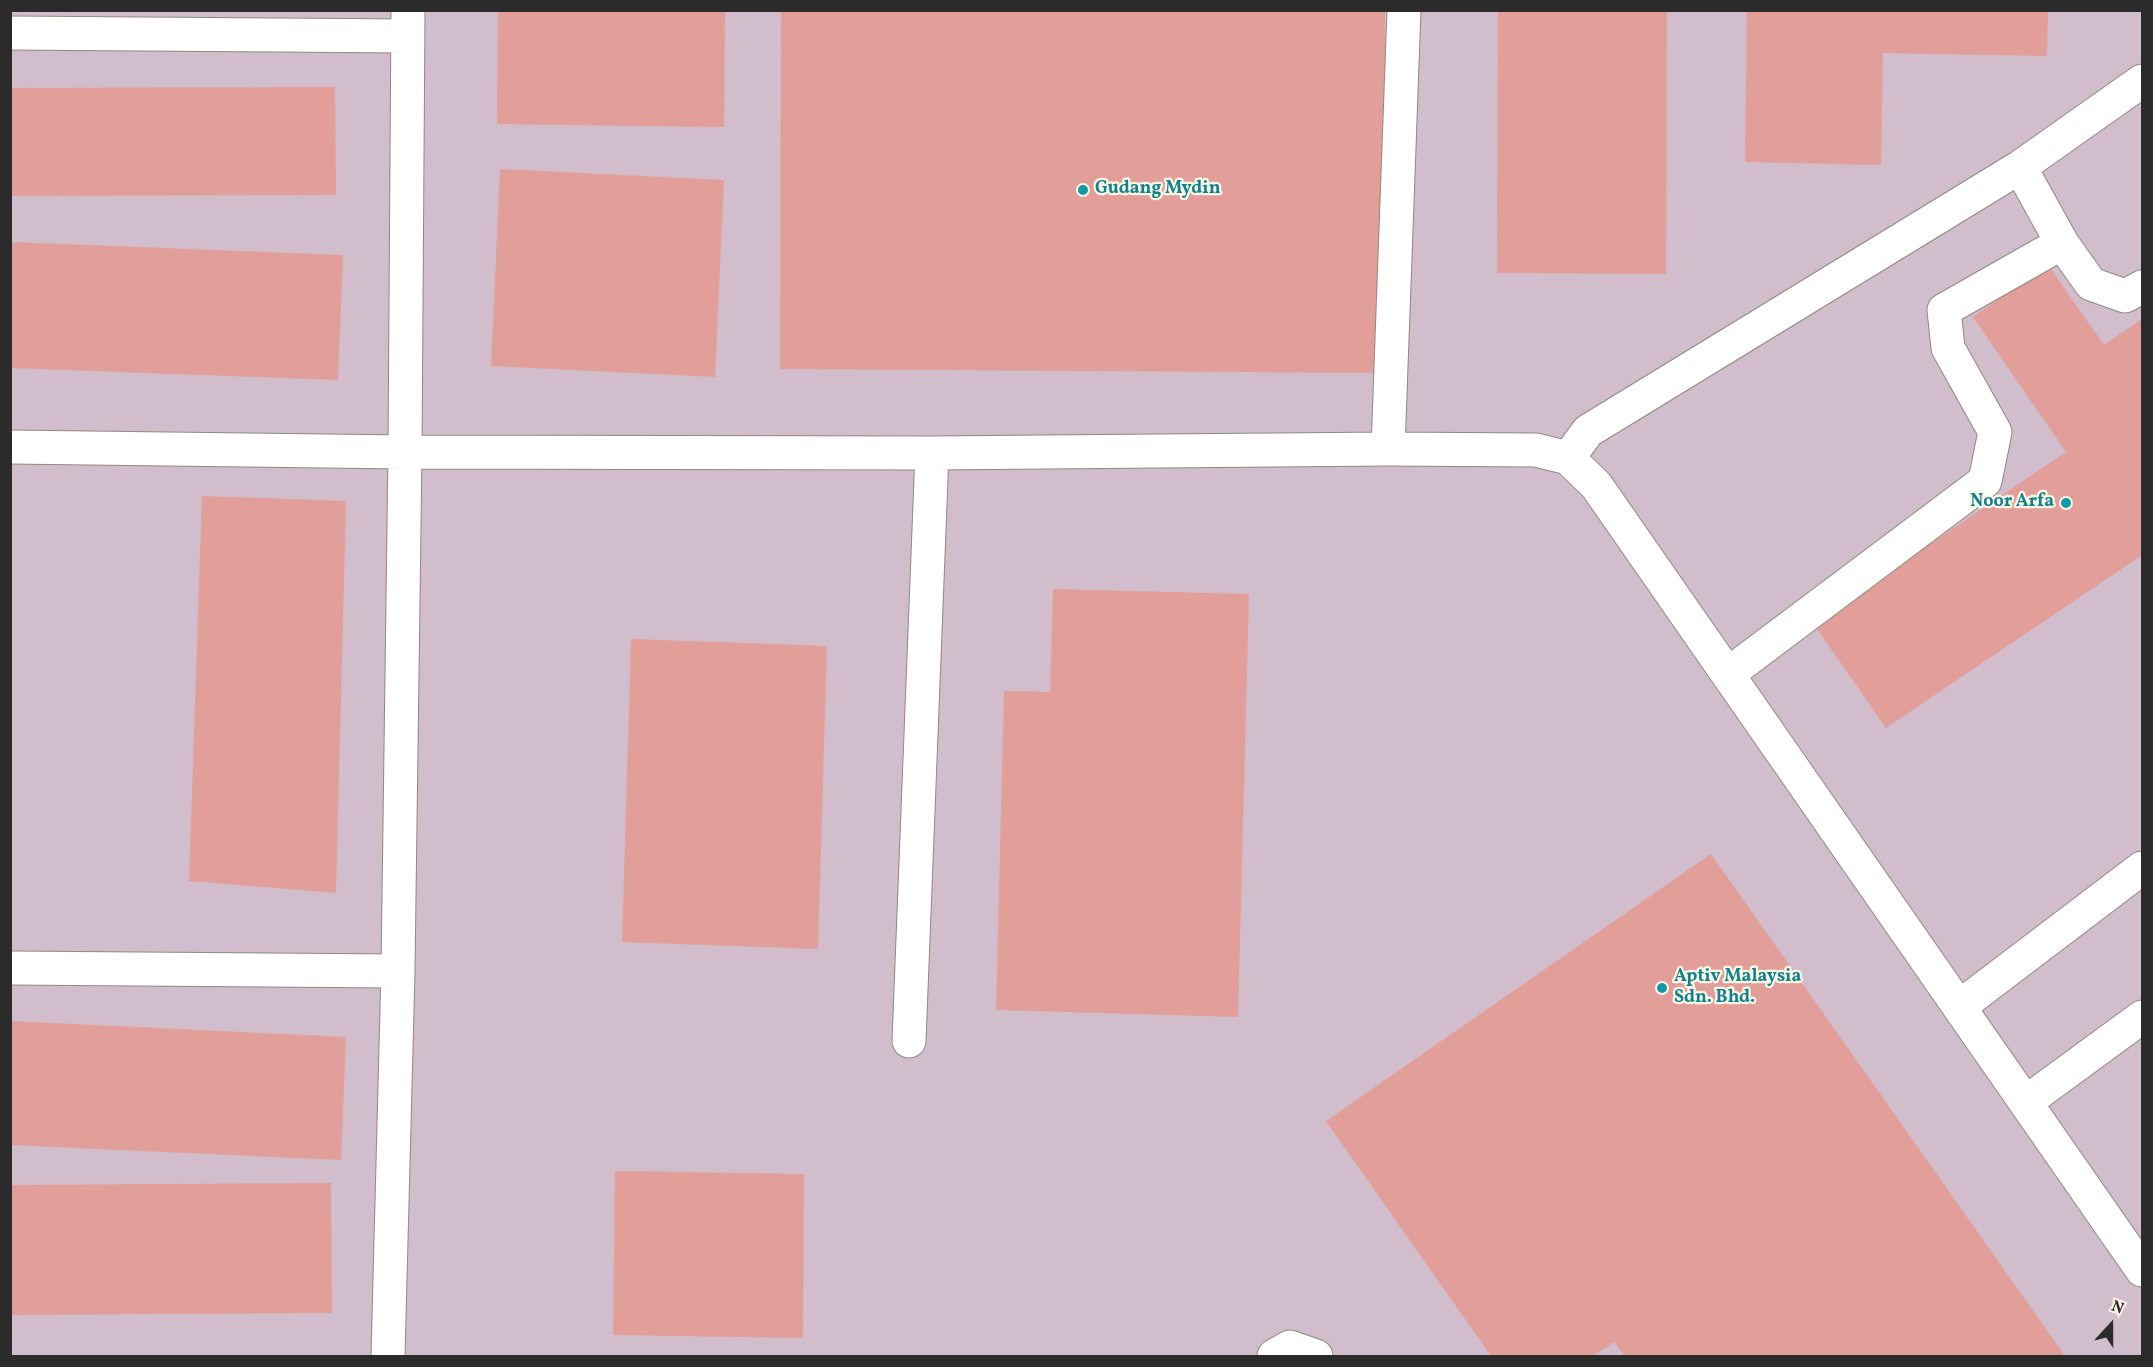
<!DOCTYPE html>
<style>
body{margin:0}
#map{position:relative;width:2153px;height:1367px;overflow:hidden;background:#f6ead1;font-family:Vollkorn,serif}
canvas{display:block}
.frame{position:absolute;inset:0;border:12px solid #2b2b2b;pointer-events:none}
.north{position:absolute;left:2081px;top:1295px;width:60px;height:60px;-webkit-text-stroke:4px #fcf5e5;paint-order:stroke;rotate:21deg;font-size:16px;font-weight:700;line-height:24px;text-align:center;color:#2b2b2b}
.north::after{content:'';display:block;margin:auto;width:21px;height:27px;background:#2b2b2b;clip-path:polygon(50% 0,100% 100%,50% 72%,0 100%)}
</style>
<div id="map">
<canvas width="2153" height="1367"></canvas>
<div class="frame"></div>
<div class="north">N</div>
</div>
<script>
const ctx = document.querySelector('canvas').getContext('2d');
ctx.lineJoin = 'round';
function paint(path, color) { ctx.fillStyle = color; ctx.fill(path, 'evenodd'); }
const poly = rows => new Path2D(rows.map(r => 'M' + r).join(''));
function stroke(path, color, width, dash) { ctx.strokeStyle = color; ctx.lineWidth = width; ctx.lineCap = dash ? 'butt' : 'round'; ctx.setLineDash(dash || []); ctx.stroke(path); }
function label(font, color, halo, rows, align = 'center') {
  ctx.font = font + ' Vollkorn,serif'; ctx.lineWidth = 4.5; ctx.setLineDash([]); ctx.textBaseline = 'middle'; ctx.strokeStyle = halo; ctx.fillStyle = color; for (const [text, x, y, turn = 0] of rows) {
    ctx.save(); ctx.translate(x, y); ctx.rotate((+turn || 0) * Math.PI / 180); ctx.textAlign = isNaN(turn) ? turn : align; if (halo) ctx.strokeText(text, 0, 0); ctx.fillText(text, 0, 0); ctx.restore();
  }
}
const industrial = poly([
 [11,11,2142,11,2142,1356,11,1356]
]);
const building = poly([
 [498,10,725,10,724,127,497,124],
 [781,10,1385,10,1385,373,780,369],
 [1498,10,1667,10,1666,274,1497,273],
 [1747,10,2048,10,2047,56,1883,53,1881,165,1745,162],
 [335,87,336,195,10,196,10,88],
 [500,169,724,180,715,377,491,366],
 [10,242,343,255,338,380,10,368],
 [2048,265,2104,345,2142,319,2142,555,1886,728,1813,623,2066,452,1973,317],
 [202,496,346,501,336,893,189,881],
 [1053,589,1249,594,1238,1017,996,1010,1004,691,1050,692],
 [631,639,827,646,818,949,622,942],
 [1711,854,2065,1356,1625,1356,1614,1342,1593,1356,1491,1356,1326,1121],
 [10,1021,346,1037,341,1160,10,1145],
 [615,1171,804,1174,803,1338,613,1335],
 [331,1183,332,1313,10,1315,10,1185]
]);
const minor = poly([
 [10,33,408,36],
 [2062,243,2091,284,2125,296,2142,287],
 [10,447,405,452,932,453,1388,449,1536,450,1568,458,1596,485,2142,1270],
 [1388,449,1404,10],
 [1568,458,1588,431,2020,167,2142,81],
 [1728,674,1985,481,1995,432,1948,348,1944,310,2062,243,2020,167],
 [10,968,398,971],
 [1959,1007,2142,868],
 [909,1041,932,453],
 [2026,1102,2142,1017],
 [388,1356,398,971,405,452,408,10],
 [1274,1356,1290,1347,1316,1356]
]);
const markers = [
 [1083,190,6,"#0f9aa8"],
 [2066,503,6,"#0f9aa8"],
 [1662,988,6,"#0f9aa8"]
];
const cultureNames = [
 ["Gudang Mydin",1095,190],
 ["Noor Arfa",2054,503,"right"],
 ["Aptiv Malaysia",1674,978],
 ["Sdn. Bhd.",1674,999]
];
paint(industrial, '#d1bdcb');
paint(building, '#e29e99');
stroke(minor, '#908a7e', 35);
stroke(minor, '#fff', 33);
for (const [x, y, r, color] of markers) { const dot = new Path2D(); dot.arc(x, y, r, 0, 2 * Math.PI); ctx.fillStyle = color; ctx.fill(dot); stroke(dot, '#fcf5e5', 2); }
label('bold 18px', '#0d838f', '#fcf5e5', cultureNames, 'left');
</script>
